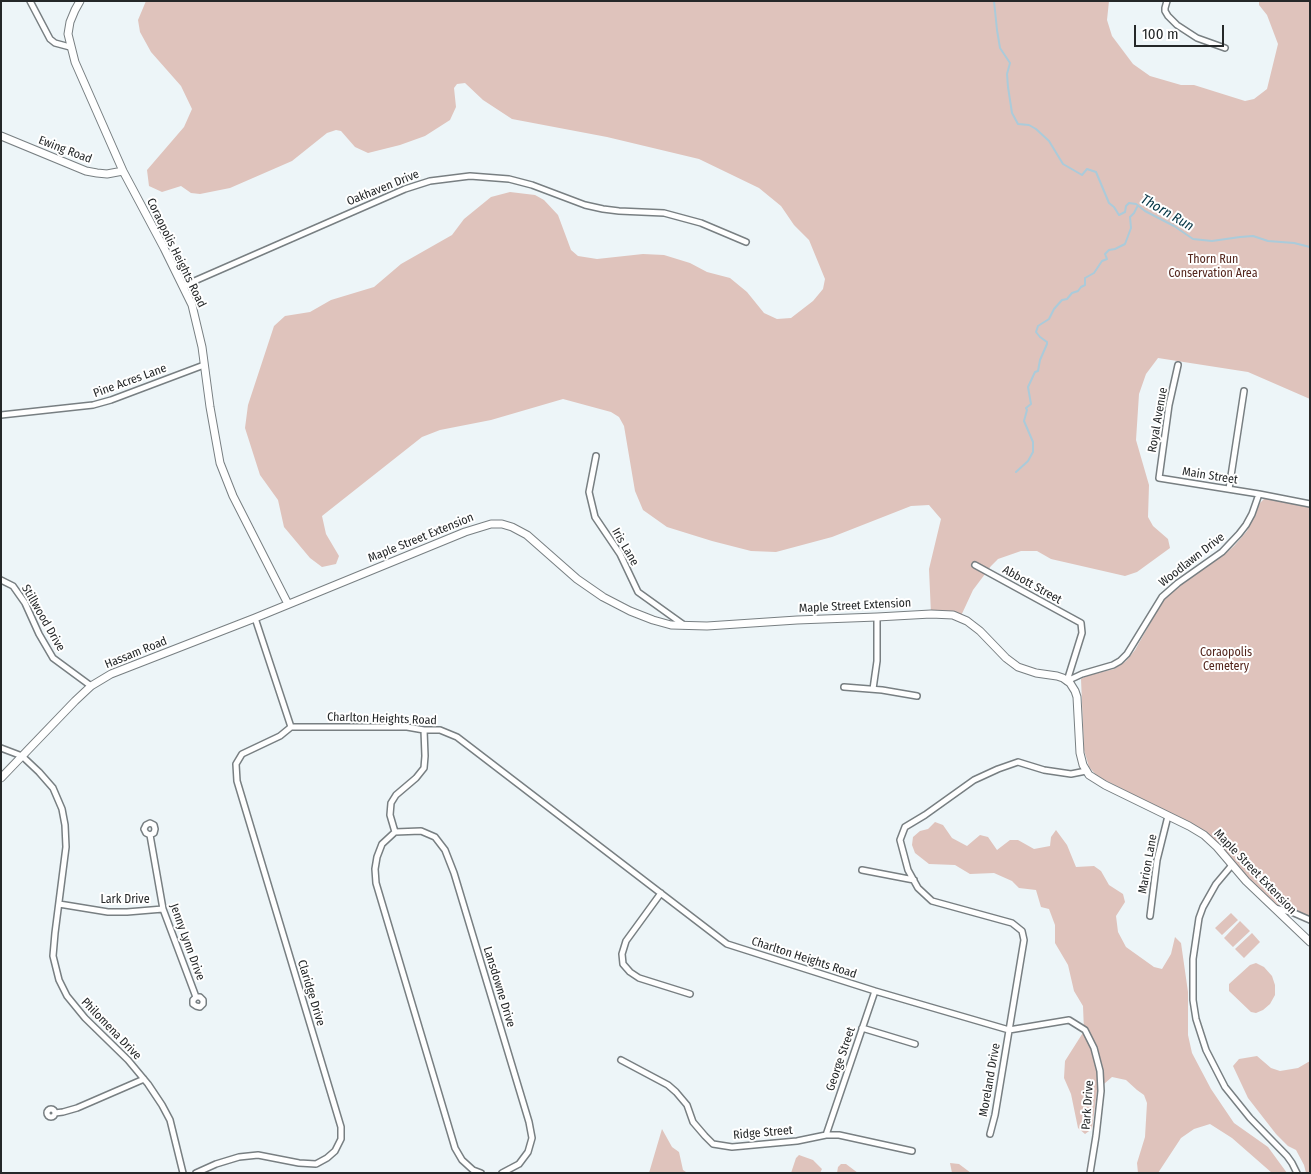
<!DOCTYPE html>
<style>
body{margin:0}
#map{position:relative;width:1311px;height:1174px;overflow:hidden;background:#edf5f8;font-family:"Fira Sans Condensed",sans-serif}
canvas{display:block}
.frame{position:absolute;inset:0;border:2px solid #252829;pointer-events:none}
.scale{position:absolute;left:1134px;top:25px;width:90px;height:22px;box-sizing:border-box;border:2px solid #252829;border-top:0;padding-left:6px;font-size:15px;line-height:18px;white-space:nowrap;color:#252829;-webkit-text-stroke:4px #fff;paint-order:stroke}
</style>
<div id="map">
<canvas width="1311" height="1174"></canvas>
<div class="frame"></div>
<div class="scale">100 m</div>
</div>
<script>
const ctx = document.querySelector('canvas').getContext('2d');
ctx.lineJoin = 'round';
function paint(path, color) { ctx.fillStyle = color; ctx.fill(path, 'evenodd'); }
const poly = rows => new Path2D(rows.map(r => 'M' + r).join(''));
function stroke(path, color, width, dash) { ctx.strokeStyle = color; ctx.lineWidth = width; ctx.lineCap = dash ? 'butt' : 'round'; ctx.setLineDash(dash || []); ctx.stroke(path); }
function label(font, color, halo, rows, align = 'center') {
  ctx.font = font + ' "Fira Sans Condensed",sans-serif'; ctx.lineWidth = 4; ctx.setLineDash([]); ctx.textBaseline = 'middle'; ctx.strokeStyle = halo; ctx.fillStyle = color; for (const [text, x, y, turn = 0] of rows) {
    ctx.save(); ctx.translate(x, y); ctx.rotate((+turn || 0) * Math.PI / 180); ctx.textAlign = isNaN(turn) ? turn : align; if (halo) ctx.strokeText(text, 0, 0); ctx.fillText(text, 0, 0); ctx.restore();
  }
}
const green = poly([
 [146,1,1109,1,1107,20,1112,36,1133,64,1150,76,1181,85,1194,85,1245,101,1254,99,1267,89,1278,44,1267,15,1259,5,1259,1,1310,1,1310,399,1248,372,1158,358,1146,374,1139,394,1136,440,1149,485,1148,517,1153,526,1168,539,1170,548,1137,572,1125,576,1051,559,1037,551,1021,551,998,559,991,566,973,590,960,618,931,614,929,569,941,519,929,505,911,506,832,537,776,552,751,551,712,541,667,527,643,510,635,491,624,426,619,417,611,412,563,399,491,420,440,430,422,437,322,516,326,534,339,556,336,564,322,567,310,558,284,527,278,500,260,475,245,428,248,405,274,326,285,316,310,312,331,300,374,287,401,264,452,235,464,219,491,197,510,192,535,195,544,200,558,215,571,250,578,256,597,259,643,254,664,255,690,263,707,272,730,278,747,292,764,313,777,319,791,318,813,301,823,289,825,279,809,240,794,225,781,206,759,188,699,159,607,137,512,119,483,100,465,83,457,84,454,88,456,107,450,120,425,136,400,145,368,153,355,147,341,131,336,130,327,133,292,161,230,188,200,194,191,193,181,186,162,192,149,186,147,170,184,127,192,109,181,86,151,52,140,32,138,20],
 [1264,499,1269,499,1310,507,1310,920,1274,908,1217,847,1140,798,1097,776,1089,767,1084,750,1081,679,1086,676,1114,669,1126,661,1135,650,1157,611,1164,600,1173,590,1181,584,1225,554,1234,546,1247,531,1260,503],
 [935,822,943,825,952,838,967,846,980,835,988,837,997,850,1010,840,1018,840,1034,849,1050,846,1051,837,1056,830,1067,845,1076,867,1094,866,1101,871,1109,885,1123,894,1125,902,1116,916,1118,932,1126,947,1154,967,1162,969,1171,954,1175,937,1181,943,1188,992,1188,1035,1192,1053,1211,1089,1234,1123,1268,1147,1287,1173,1272,1173,1232,1138,1210,1124,1194,1129,1181,1138,1158,1173,1138,1173,1137,1163,1145,1137,1147,1103,1144,1095,1137,1090,1126,1080,1112,1077,1097,1090,1092,1129,1085,1134,1078,1128,1071,1094,1064,1078,1065,1061,1084,1031,1083,1006,1074,991,1068,965,1055,943,1055,925,1049,909,1041,907,1036,890,1019,888,1012,881,994,873,970,874,955,865,929,864,915,853,912,845,913,837,920,831,928,829],
 [1231,913,1238,920,1222,935,1215,928],
 [1240,921,1250,931,1233,947,1224,938],
 [1252,933,1260,942,1244,958,1235,949],
 [1256,963,1264,967,1272,976,1275,985,1275,995,1270,1004,1263,1010,1256,1013,1251,1012,1229,991,1229,984,1250,965],
 [1257,1056,1271,1068,1280,1071,1298,1068,1310,1061,1310,1173,1306,1173,1304,1165,1296,1150,1288,1146,1276,1134,1248,1098,1233,1066,1239,1059],
 [662,1129,672,1147,679,1152,683,1170,686,1172,691,1173,649,1173],
 [799,1155,813,1160,822,1169,820,1173,791,1173,796,1158],
 [950,1163,959,1164,971,1173,952,1173],
 [841,1164,846,1164,858,1173,837,1173,838,1167]
]);
const stream = poly([
 [994,1,997,30,1000,48,1010,63,1007,74,1008,87,1012,113,1018,124,1029,125,1036,129,1049,141,1063,164,1082,175,1087,169,1096,172,1109,203,1114,207,1119,215,1125,212,1126,206,1129,203,1136,204,1145,211,1174,226,1193,239,1212,241,1240,237,1253,236,1268,241,1294,243,1310,247],
 [1016,472,1028,461,1033,452,1033,442,1024,421,1027,410,1026,408,1031,404,1028,387,1035,372,1038,371,1040,360,1047,344,1047,342,1040,337,1036,332,1038,326,1049,319,1054,309,1062,300,1067,299,1072,293,1078,291,1081,287,1085,285,1085,278,1094,273,1102,261,1107,259,1105,254,1109,250,1115,249,1125,244,1131,228,1130,217,1134,213,1137,207]
]);
const street = poly([
 [30,1,50,39,55,43,70,47],
 [1167,1,1165,8,1165,11,1168,16,1177,25,1197,38,1225,48],
 [183,286,405,189,430,181,470,176,509,179,532,185,585,205,603,209,619,211,664,213,701,223,746,242],
 [1178,365,1169,405,1159,478,1259,494],
 [1,415,93,405,111,400,204,365],
 [596,456,589,492,595,517,620,554,638,592,684,625],
 [1229,489,1244,391],
 [975,565,1081,623,1082,633,1067,681],
 [1,580,13,586,25,603,39,634,53,658,91,686],
 [255,618,291,727,407,727,424,730,440,730,457,737,727,944,875,991,1009,1030,1069,1020,1085,1030,1094,1048,1100,1071,1101,1091,1096,1136,1090,1173],
 [1067,681,1082,674,1113,665,1120,661,1127,654,1162,597,1178,583,1222,552,1239,534,1246,525,1252,514,1259,494,1310,504],
 [844,687,882,690,917,696],
 [873,689,877,661,877,617],
 [1,748,22,756,39,772,53,788,62,809,65,825,66,847,55,933,53,956,59,980,67,996,85,1018,128,1060,148,1084,162,1105,170,1120,183,1173],
 [395,832,390,815,391,803,396,795,416,778,424,768,425,756,424,730],
 [150,835,154,833,155,829,154,825,150,823,146,825,144,829,146,833,150,835,163,909,196,997,200,997,203,1000,203,1004,200,1007,196,1006,193,1004,193,1000,196,997],
 [1232,865,1216,884,1203,907,1199,918,1193,959,1193,1000,1196,1019,1206,1050,1225,1087,1250,1118,1287,1156,1292,1163,1297,1173],
 [862,870,914,880],
 [661,893,626,941,622,954,623,964,630,972,639,978,690,994],
 [59,904,108,912,127,912,163,909],
 [1275,908,1294,913,1310,920],
 [1150,916,1157,860,1168,816],
 [862,1028,915,1044],
 [621,1060,668,1085,676,1092,687,1105,693,1122,705,1136,713,1144,732,1147,797,1141,826,1135,839,1135,912,1151],
 '47 1113a4 4 0 1 1 8 0a4 4 0 1 1-8 0Z',
 [55,1113,63,1112,77,1108,144,1079],
 [990,1134,995,1115,1024,940,1022,931,1012,923,932,901,918,888,908,870,900,840,905,827,925,815,974,780,998,769,1018,762,1044,770,1071,774,1086,771],
 [826,1135,875,991],
 [196,1173,216,1164,239,1157,258,1155,299,1163,316,1164,327,1158,335,1151,341,1139,341,1127,237,781,236,764,242,754,280,736,291,727],
 [481,1173,473,1170,462,1160,455,1148,376,883,375,869,377,857,382,844,395,832,421,831,435,837,445,850,454,873,529,1122,532,1138,528,1152,519,1164,502,1173]
]);
const secondary = poly([
 [80,1,75,10,70,22,68,34,75,62,123,171,164,248,192,305,202,347,210,407,220,463,233,496,288,604],
 [1,136,86,171,97,173,107,174,123,171],
 [1,778,75,701,91,686,111,674,255,618,465,532,491,524,502,524,512,527,527,535,577,579,603,597,630,611,653,620,671,625,707,626,797,620,877,617,931,614,953,615,967,621,980,631,1006,658,1018,667,1036,673,1057,676,1063,678,1070,683,1075,691,1077,697,1080,753,1083,765,1089,775,1105,785,1189,826,1204,835,1217,847,1246,881,1310,942]
]);
const streetNames = [
 ["Ewing Road",65,150,21],
 ["Oakhaven Drive",383,188,-22],
 ["Coraopolis Heights Road",176,253,64],
 ["Pine Acres Lane",130,381,-20],
 ["Royal Avenue",1158,420,-80],
 ["Main Street",1210,476,9],
 ["Maple Street Extension",421,538,-22],
 ["Iris Lane",625,547,60],
 ["Woodlawn Drive",1192,560,-38],
 ["Abbott Street",1032,585,29],
 ["Maple Street Extension",855,606,-3],
 ["Stillwood Drive",43,618,60],
 ["Hassam Road",136,653,-22],
 ["Charlton Heights Road",382,719,2],
 ["Marion Lane",1148,864,-80],
 ["Maple Street Extension",1255,872,46],
 ["Lark Drive",125,900],
 ["Jenny Lynn Drive",187,942,70],
 ["Charlton Heights Road",804,958,18],
 ["Lansdowne Drive",499,987,73],
 ["Claridge Drive",311,993,73],
 ["Philomena Drive",111,1029,46],
 ["George Street",841,1059,-71],
 ["Moreland Drive",990,1080,-80],
 ["Park Drive",1088,1105,-86],
 ["Ridge Street",763,1133,-5]
];
const parkNames = [
 ["Thorn Run",1213,260],
 ["Conservation Area",1213,274],
 ["Coraopolis",1226,653],
 ["Cemetery",1226,667]
];
const waterNames = [
 ["Thorn Run",1167,213,30]
];
paint(green, '#dfc3bc');
stroke(stream, '#abcbda', 2);
stroke(street, '#787f82', 8);
stroke(secondary, '#787f82', 9);
stroke(street, '#fff', 5);
stroke(secondary, '#fff', 7);
label('12px', '#252829', '#fff', streetNames);
label('12px', '#54261d', '#fff', parkNames);
label('italic 14px', '#043545', '#fff', waterNames);
</script>
